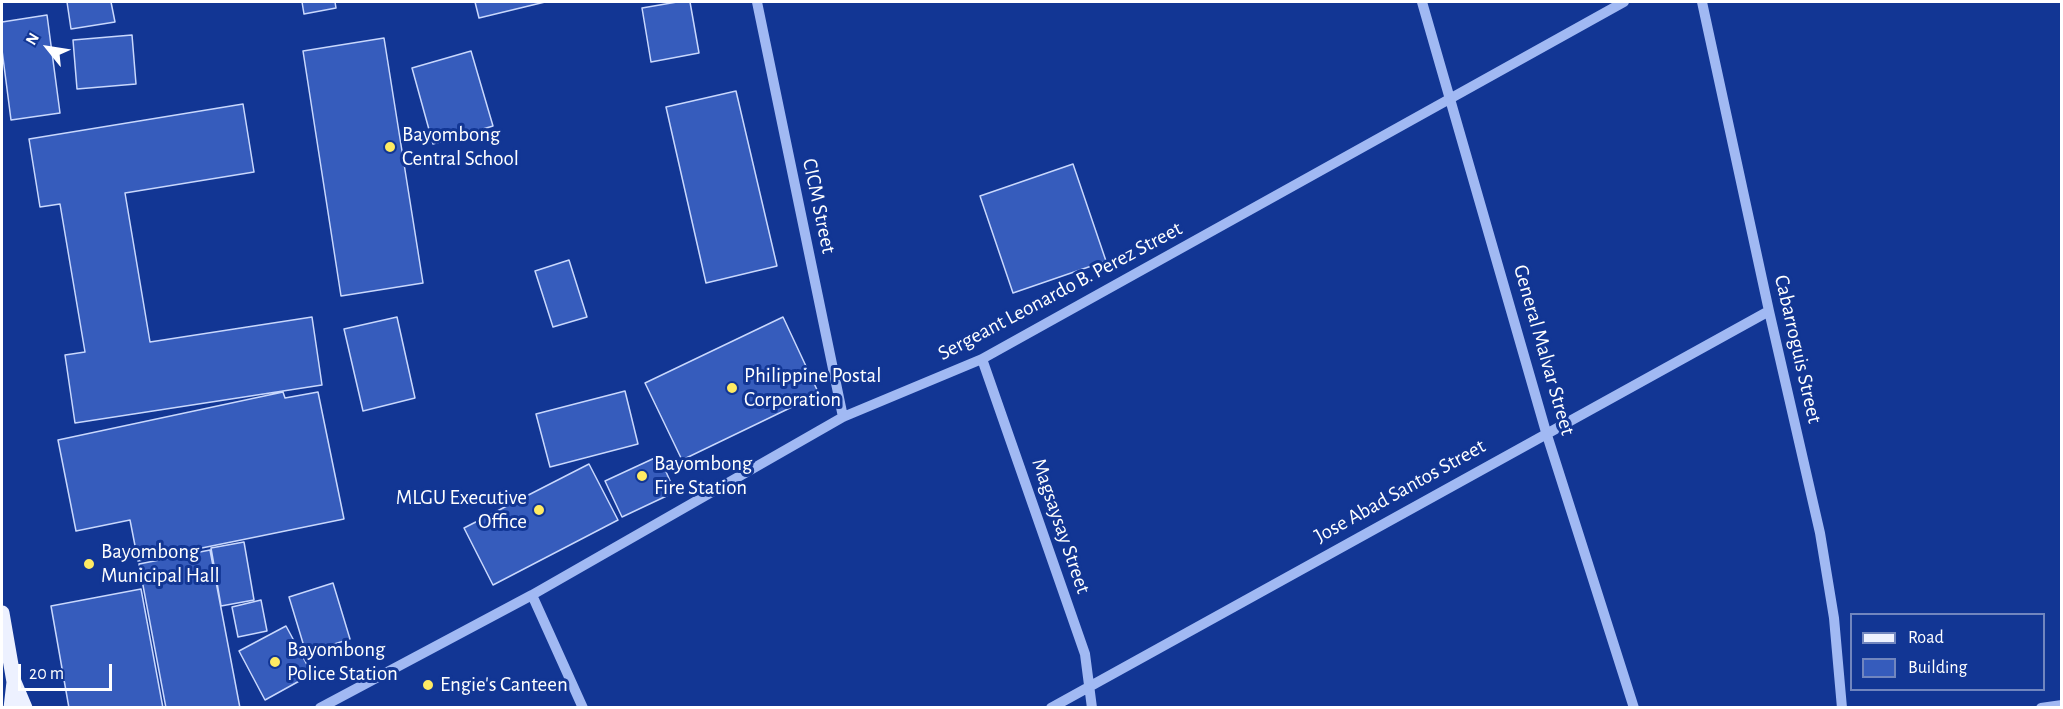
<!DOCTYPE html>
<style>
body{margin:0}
#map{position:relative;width:2063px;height:709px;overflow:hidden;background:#123694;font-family:"Alegreya Sans",sans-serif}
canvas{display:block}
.frame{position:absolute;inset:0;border:3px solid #fff;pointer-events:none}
.legend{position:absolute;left:1850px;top:613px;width:195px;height:78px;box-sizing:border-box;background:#123694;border:2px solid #7186bf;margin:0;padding:8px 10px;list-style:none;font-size:18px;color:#fff}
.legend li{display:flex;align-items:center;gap:12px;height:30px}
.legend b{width:30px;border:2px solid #7186bf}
.north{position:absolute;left:18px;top:18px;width:60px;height:60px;-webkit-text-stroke:4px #123694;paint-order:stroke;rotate:300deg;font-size:16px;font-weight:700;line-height:24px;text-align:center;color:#fff}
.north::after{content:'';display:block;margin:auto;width:21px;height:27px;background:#fff;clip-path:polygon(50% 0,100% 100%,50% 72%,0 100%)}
.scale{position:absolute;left:18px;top:664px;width:94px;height:27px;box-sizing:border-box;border:3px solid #fff;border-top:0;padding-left:8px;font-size:18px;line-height:21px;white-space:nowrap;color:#fff;-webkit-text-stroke:4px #123694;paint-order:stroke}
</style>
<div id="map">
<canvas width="2063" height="709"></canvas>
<div class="frame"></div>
<ul class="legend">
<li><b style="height:8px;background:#edf1ff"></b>Road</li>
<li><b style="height:16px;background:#365cbc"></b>Building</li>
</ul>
<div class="north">N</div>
<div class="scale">20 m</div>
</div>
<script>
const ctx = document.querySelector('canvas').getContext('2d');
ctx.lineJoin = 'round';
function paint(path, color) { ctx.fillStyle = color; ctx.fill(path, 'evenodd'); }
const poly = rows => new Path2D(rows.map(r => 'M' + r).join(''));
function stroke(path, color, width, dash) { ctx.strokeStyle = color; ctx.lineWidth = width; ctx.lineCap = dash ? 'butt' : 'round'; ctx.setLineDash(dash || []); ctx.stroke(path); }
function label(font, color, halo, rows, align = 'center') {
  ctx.font = font + ' "Alegreya Sans",sans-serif'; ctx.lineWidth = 6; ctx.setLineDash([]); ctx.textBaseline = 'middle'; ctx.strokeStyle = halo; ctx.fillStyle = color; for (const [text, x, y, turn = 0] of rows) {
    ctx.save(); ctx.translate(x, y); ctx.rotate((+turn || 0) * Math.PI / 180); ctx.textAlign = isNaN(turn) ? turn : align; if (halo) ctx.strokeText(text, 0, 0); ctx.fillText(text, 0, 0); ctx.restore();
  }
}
const building = poly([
 [67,2,111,2,115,22,71,29,67,2],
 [302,2,335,2,336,8,304,14,302,2],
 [475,2,545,2,479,18,475,2],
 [677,2,690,2,699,53,651,62,642,8,677,2],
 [47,15,60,113,11,120,2,50,2,22,47,15],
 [132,35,136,84,77,89,73,40,132,35],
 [384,38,423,283,341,296,303,51,384,38],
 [471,51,493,126,433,144,412,68,471,51],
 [736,91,777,266,706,283,666,107,736,91],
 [243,104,254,172,125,193,150,342,312,317,322,385,75,423,65,355,85,352,60,204,40,207,29,139,243,104],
 [1073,164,1106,261,1013,293,980,196,1073,164],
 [569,260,587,317,553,327,535,271,569,260],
 [397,317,415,398,363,411,344,329,397,317],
 [783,317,819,394,682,460,645,383,783,317],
 [625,391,638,444,550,467,536,414,625,391],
 [283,392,285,398,318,392,344,519,138,561,130,520,76,531,58,440,283,392],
 [659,456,675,492,622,517,605,481,659,456],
 [589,464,618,520,493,585,464,528,589,464],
 [244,542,254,600,221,606,211,548,244,542],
 [210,550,240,708,166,708,139,564,210,550],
 [333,583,350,639,306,653,289,597,333,583],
 [141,589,163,708,69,708,51,606,141,589],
 [261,600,267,631,238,637,232,607,261,600],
 [286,626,312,674,265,700,239,651,286,626]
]);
const minor = poly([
 [757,2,843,417],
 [1422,2,1546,432,1634,708],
 [1702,2,1769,311,1820,533,1834,618,1842,708],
 [982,359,1085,654,1092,708],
 [532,595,583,708],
 [320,708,532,595,843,417,982,359,1624,2],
 [1051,708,1769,311],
 [2041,708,2062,705]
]);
const major = poly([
 [2,613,14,682,25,708],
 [11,708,14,682]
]);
const markers = [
 [390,147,6,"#ffeb63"],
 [732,388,6,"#ffeb63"],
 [642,476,6,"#ffeb63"],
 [539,510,6,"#ffeb63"],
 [89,564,6,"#ffeb63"],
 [275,662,6,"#ffeb63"],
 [428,685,6,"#ffeb63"]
];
const poiNames = [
 ["Bayombong",402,135],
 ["Central School",402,159],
 ["Philippine Postal",744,376],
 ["Corporation",744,400],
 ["Bayombong",654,464],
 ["Fire Station",654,488],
 ["MLGU Executive",527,498,"right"],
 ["Office",527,522,"right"],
 ["Bayombong",101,552],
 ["Municipal Hall",101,576],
 ["Bayombong",287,650],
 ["Police Station",287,674],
 ["Engie's Canteen",440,685]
];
const streetNames = [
 ["CICM Street",819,206,78],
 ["Sergeant Leonardo B. Perez Street",1060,291,-28],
 ["Cabarroguis Street",1798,349,77],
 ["General Malvar Street",1544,350,74],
 ["Jose Abad Santos Street",1400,491,-29],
 ["Magsaysay Street",1061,526,71]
];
paint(building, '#365cbc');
stroke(building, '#c9d8fd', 1.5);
stroke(minor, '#a1b9f3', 10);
stroke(major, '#edf1ff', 15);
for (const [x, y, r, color] of markers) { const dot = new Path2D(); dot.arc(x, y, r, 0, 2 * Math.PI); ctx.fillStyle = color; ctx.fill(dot); stroke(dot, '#123694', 2); }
label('21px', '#fff', '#123694', poiNames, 'left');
label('21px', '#fff', '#123694', streetNames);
</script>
